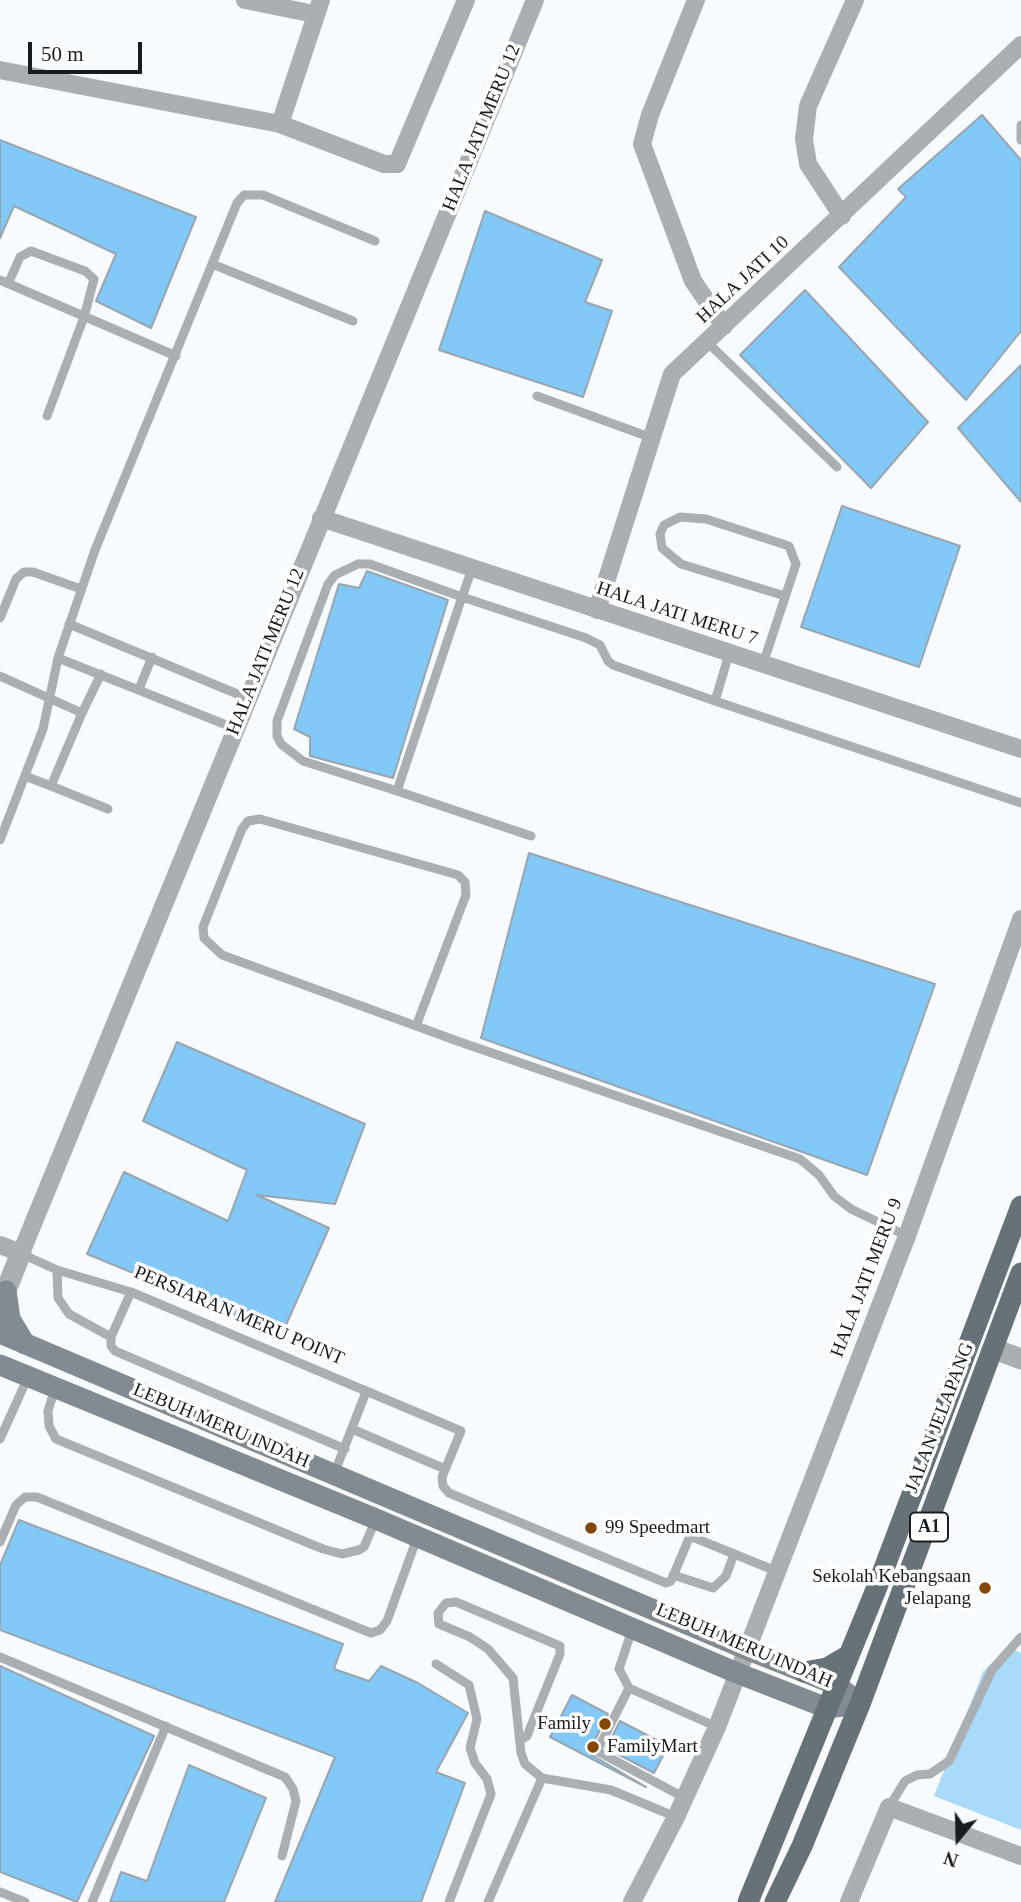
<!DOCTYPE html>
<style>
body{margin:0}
#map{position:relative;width:1021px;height:1902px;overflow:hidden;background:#f8fbfd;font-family:Georgia,serif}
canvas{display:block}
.north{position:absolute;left:923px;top:1804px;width:70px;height:70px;-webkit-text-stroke:5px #fff;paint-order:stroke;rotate:199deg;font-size:19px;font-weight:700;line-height:28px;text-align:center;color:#181c20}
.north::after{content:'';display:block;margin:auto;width:24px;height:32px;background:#181c20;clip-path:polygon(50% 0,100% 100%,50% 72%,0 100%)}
.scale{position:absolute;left:28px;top:42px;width:114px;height:32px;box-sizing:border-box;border:4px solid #181c20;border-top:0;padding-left:9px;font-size:21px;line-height:24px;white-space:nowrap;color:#181c20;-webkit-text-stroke:5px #fff;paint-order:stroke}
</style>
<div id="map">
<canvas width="1021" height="1902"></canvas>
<div class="north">N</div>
<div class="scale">50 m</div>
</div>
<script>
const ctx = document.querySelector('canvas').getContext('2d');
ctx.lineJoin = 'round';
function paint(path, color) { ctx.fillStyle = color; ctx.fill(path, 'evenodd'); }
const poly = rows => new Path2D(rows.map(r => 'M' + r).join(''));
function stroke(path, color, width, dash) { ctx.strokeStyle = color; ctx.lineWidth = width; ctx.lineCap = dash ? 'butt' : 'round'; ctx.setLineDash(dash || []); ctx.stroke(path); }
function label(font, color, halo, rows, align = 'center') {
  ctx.font = font + ' Georgia,serif'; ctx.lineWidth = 7; ctx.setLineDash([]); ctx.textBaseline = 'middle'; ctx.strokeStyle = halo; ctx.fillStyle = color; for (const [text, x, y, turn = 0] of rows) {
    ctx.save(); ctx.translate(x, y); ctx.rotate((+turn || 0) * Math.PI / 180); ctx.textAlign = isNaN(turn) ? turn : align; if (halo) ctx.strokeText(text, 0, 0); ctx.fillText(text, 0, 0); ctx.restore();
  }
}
const green = poly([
 [1007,1647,1021,1653,1021,1830,934,1796,983,1672]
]);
const building = poly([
 [982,115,1021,160,1021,331,966,400,839,267,906,197,898,189,982,115],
 [0,140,196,217,151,328,96,301,116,254,14,206,0,238,0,140],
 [485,211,602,260,585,302,612,311,583,397,439,350,485,211],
 [805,290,928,422,871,488,740,355,805,290],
 [1021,365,1021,502,958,428,1021,365],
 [842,506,960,546,919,667,801,627,842,506],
 [367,571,448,600,393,778,310,756,310,737,294,729,339,584,359,588,367,571],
 [529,853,935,984,867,1175,481,1038,529,853],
 [177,1042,365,1124,335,1204,257,1195,329,1228,282,1334,87,1254,124,1172,228,1221,247,1170,143,1121,177,1042],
 [19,1520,343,1644,334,1669,369,1681,381,1666,418,1683,468,1713,436,1772,465,1783,421,1902,275,1902,335,1757,0,1630,0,1565,19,1520],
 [0,1666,154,1736,77,1902,0,1872,0,1666],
 [572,1695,608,1714,591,1748,592,1755,646,1787,550,1737,572,1695],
 [620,1721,668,1746,654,1773,606,1748,620,1721],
 [189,1765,266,1798,224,1902,110,1902,121,1872,147,1881,189,1765]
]);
const service = poly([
 [1021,125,1021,140],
 [212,264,353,321],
 [0,280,176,356],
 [8,284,20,257,31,251,85,271,94,279,84,317,47,416],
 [707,342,837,467],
 [537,396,652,438],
 [358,564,370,564,462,597,397,791,303,761,281,744,277,736,277,721,328,584,335,575,358,564],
 [472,569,462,597,586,638,600,645,608,661,613,665,715,701],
 [0,618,16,579,24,572,33,572,81,589],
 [69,624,247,698],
 [729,654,715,701,1021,803],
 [58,658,234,728],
 [763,664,796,564,789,546,706,519,680,517,664,525,660,534,662,548,681,564,785,596],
 [0,676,82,713,51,786,108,809],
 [139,689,152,657],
 [82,713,101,674],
 [25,776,51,786],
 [397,791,531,836],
 [0,840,43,729,58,658,95,550,237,203,244,195,263,195,375,241],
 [416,1026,466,895,465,882,458,875,260,819,248,821,242,829,203,927,204,938,222,955,460,1042,800,1159,819,1175,834,1196,851,1209,907,1236],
 [22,1254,57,1270,131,1292,461,1431,442,1477,443,1486,449,1493,666,1583,671,1581,690,1536,776,1571],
 [57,1270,58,1298,69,1314,111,1337],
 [131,1292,111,1337,111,1346,115,1351,345,1449],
 [55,1388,48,1411,49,1426,56,1439,323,1549,342,1554,359,1550,364,1547,376,1519],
 [352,1429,445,1469],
 [0,1439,28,1377],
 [334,1474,366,1392],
 [0,1542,16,1505,25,1497,37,1497,371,1633,380,1630,387,1621,417,1538],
 [673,1575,713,1588,726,1576,734,1554],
 [632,1630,619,1669,629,1688,597,1751,685,1798],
 [0,1657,285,1777,293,1789,296,1801,282,1856],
 [436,1664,469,1685,477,1719,470,1748,475,1763,487,1779,491,1794,449,1902],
 [629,1688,717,1727],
 [542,1778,611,1790,676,1817],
 [889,1807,905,1781,917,1775,930,1774,949,1761,992,1670,1021,1637],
 [0,1892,25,1902],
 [92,1902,166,1726],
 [488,1902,542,1778,525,1764,521,1753,513,1678,488,1649,470,1637,439,1624,438,1613,446,1603,456,1602,560,1646,560,1654,527,1736,520,1740]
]);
const minor = poly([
 [245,0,314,14],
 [696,0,650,115,642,144,693,281,724,326],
 [0,70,280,124,384,164,397,164,466,0],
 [280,124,321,0],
 [842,216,808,164,804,139,808,106,855,0],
 [321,518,1021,749],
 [597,610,672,374,1021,45],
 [0,1245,21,1253,535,0],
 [632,1902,676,1817,717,1727,907,1236,1021,919],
 [849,1902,889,1807,1021,1856]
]);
const tertiary = poly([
 [0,1305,21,1253],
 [994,1349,1021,1359]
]);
const secondary = poly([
 [0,1295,6,1291,10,1319,25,1344],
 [0,1333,746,1649,837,1685,860,1704],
 [0,1365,376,1519,737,1673,827,1708,843,1706]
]);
const primary = poly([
 [804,1672,827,1668,849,1655],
 [748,1902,877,1587,1021,1206],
 [775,1902,802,1846,860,1704,1021,1273]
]);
const markers = [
 [591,1528,7,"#844706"],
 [985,1588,7,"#844706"],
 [605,1724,7,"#844706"],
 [593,1747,7,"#844706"]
];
const shields = [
 [929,1527,38]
];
const shieldNames = [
 ["A1",929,1527]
];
const streetNames = [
 ["HALA JATI MERU 12",482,128,-68],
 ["HALA JATI 10",743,280,-43],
 ["HALA JATI MERU 7",677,614,18],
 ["HALA JATI MERU 12",266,652,-68],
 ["HALA JATI MERU 9",867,1278,-69],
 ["PERSIARAN MERU POINT",239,1316,23],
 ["JALAN JELAPANG",940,1418,-69],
 ["LEBUH MERU INDAH",221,1426,23],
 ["LEBUH MERU INDAH",744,1646,23]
];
const poiNames = [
 ["99 Speedmart",605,1528],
 ["Sekolah Kebangsaan",971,1577,"right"],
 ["Jelapang",971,1599,"right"],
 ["Family",591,1724,"right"],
 ["FamilyMart",607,1747]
];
paint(green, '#aadafa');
paint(building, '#83c9f7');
stroke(building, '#99a6af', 2);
stroke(service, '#a9afb3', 9);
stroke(minor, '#a9afb3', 18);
stroke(tertiary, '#a9afb3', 21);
stroke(secondary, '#828b91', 21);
stroke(primary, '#677178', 21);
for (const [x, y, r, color] of markers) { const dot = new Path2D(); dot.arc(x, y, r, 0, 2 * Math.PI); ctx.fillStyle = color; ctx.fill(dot); stroke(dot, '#fff', 2.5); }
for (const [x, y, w] of shields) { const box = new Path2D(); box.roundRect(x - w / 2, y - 14.5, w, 29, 5); ctx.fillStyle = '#fff'; ctx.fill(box); stroke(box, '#181c20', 2); }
label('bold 18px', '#181c20', null, shieldNames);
label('19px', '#181c20', '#fff', streetNames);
label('19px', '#181c20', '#fff', poiNames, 'left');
</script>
